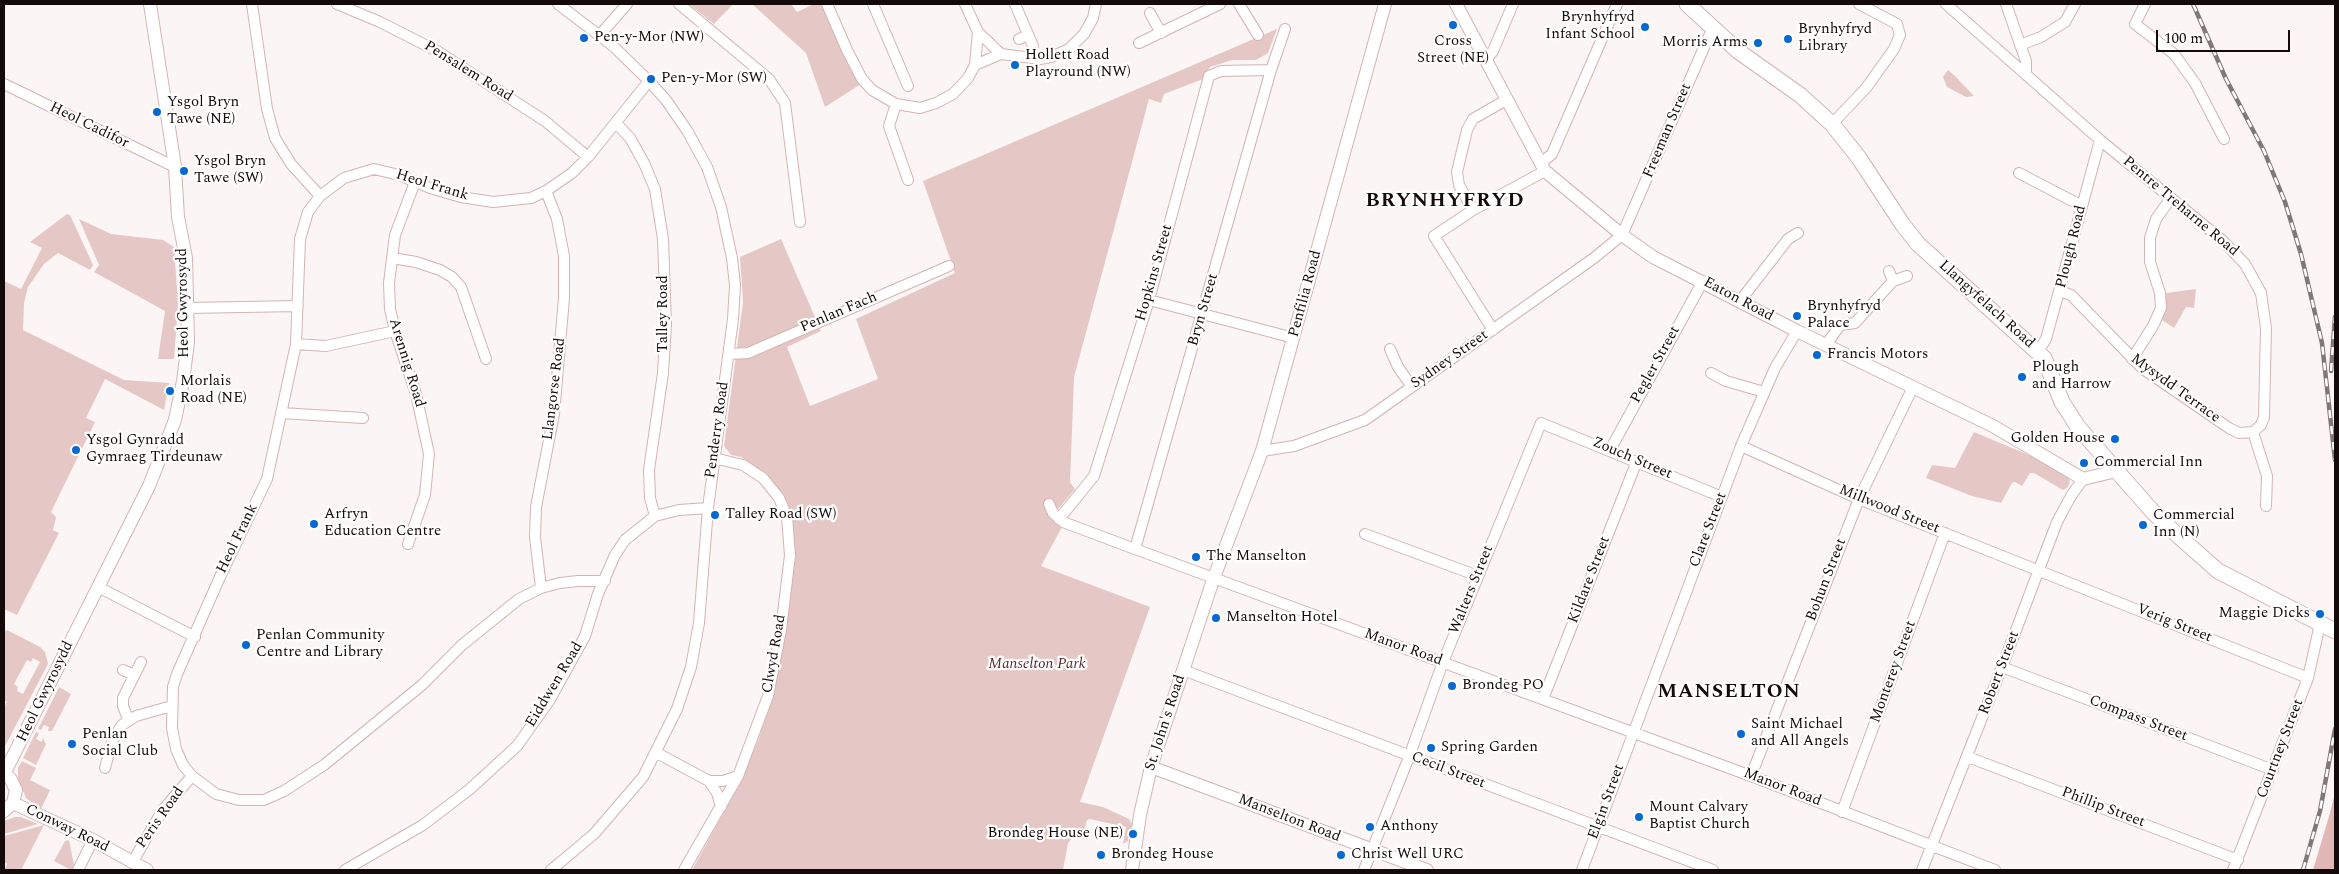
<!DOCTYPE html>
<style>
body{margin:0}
#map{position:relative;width:2339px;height:874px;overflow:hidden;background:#fcf5f5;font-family:Spectral,serif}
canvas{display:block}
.frame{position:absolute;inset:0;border:5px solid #140a0a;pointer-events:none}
.scale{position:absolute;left:2156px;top:30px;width:134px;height:22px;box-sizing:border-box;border:2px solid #140a0a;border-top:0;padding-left:6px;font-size:15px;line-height:18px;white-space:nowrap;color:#140a0a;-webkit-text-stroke:4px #fff;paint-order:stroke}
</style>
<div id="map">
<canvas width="2339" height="874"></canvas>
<div class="frame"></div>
<div class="scale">100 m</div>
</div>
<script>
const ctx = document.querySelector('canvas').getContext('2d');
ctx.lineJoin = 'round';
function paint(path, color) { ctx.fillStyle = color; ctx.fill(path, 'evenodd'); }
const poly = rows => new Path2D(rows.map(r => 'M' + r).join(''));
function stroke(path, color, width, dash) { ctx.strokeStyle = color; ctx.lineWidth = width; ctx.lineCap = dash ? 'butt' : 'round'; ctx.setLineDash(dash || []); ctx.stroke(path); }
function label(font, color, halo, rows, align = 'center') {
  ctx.font = font + ' Spectral,serif'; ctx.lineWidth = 4.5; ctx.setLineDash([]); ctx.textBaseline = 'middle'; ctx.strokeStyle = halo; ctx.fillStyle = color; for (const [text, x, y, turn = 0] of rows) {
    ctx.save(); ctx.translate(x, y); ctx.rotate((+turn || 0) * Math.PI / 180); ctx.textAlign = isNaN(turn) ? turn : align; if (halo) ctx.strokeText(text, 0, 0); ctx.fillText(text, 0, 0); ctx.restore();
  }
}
const green = poly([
 [689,4,733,4,714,24],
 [752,4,791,4,797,12,814,4,821,4,861,84,825,107,806,53],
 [1277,29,1268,53,1256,60,1232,60,1210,67,1203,79,1164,94,1161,103,1149,99,1074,377,1070,482,1075,489,1058,509,1046,500,1051,519,1062,527,1041,566,1150,607,1080,802,1103,807,1129,819,1132,824,1128,841,1123,844,1126,827,1090,819,1087,820,1084,831,1080,830,1068,843,1063,870,692,870,736,790,758,741,772,699,782,653,794,563,794,536,789,510,782,493,765,473,741,457,731,455,724,446,743,302,740,257,781,239,821,331,787,347,810,406,878,379,856,319,955,273,923,181],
 [1948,70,1955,76,1974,96,1966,97,1947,87,1943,77],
 [67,214,70,215,93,265,90,270,58,253,44,264,28,287,24,303,23,330,124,380,169,383,164,410,105,379,86,418,95,422,51,512,56,517,53,530,59,533,17,615,4,609,4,281,21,289,42,248,30,242],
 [79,219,111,234,163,240,174,247,178,304,174,359,158,359,165,311,94,272,99,265],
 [2196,289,2194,308,2186,307,2174,328,2162,320,2165,311,2166,293],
 [1974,432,2031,456,2067,476,2070,481,2068,487,2063,490,2034,473,2030,473,2022,486,2015,482,2012,483,2001,503,1972,496,1926,478,1932,465,1955,468],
 [7,630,40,647,45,652,48,664,4,748,4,707,7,702,4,700,4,632],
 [33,658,40,662,23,694,17,691,18,687,14,684,27,660,31,662],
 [59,687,71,694,52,731,48,731,49,727,44,725,41,730,38,729],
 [36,732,39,733,36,739,42,742,43,738,46,744,36,765,23,758],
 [22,761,36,768,30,780,50,790,41,809,26,798,18,778,18,768],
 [15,817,21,817,38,824,4,834,4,821],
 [44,825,21,870,4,870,7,864,4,862,4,836],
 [69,840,74,865,71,870,54,861,65,841]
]);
const forest = poly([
 [2335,793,2335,870,2313,870,2330,813]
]);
const minor = poly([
 [252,4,267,109,275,138,291,164,320,196],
 [337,4,380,22,437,51,545,121,588,157],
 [679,4,769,79,785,103,800,222],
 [827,4,847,50,862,79,872,90,896,104,920,108,936,103,953,94,968,78,975,65,978,32,965,4],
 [873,4,908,86],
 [1015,4,1033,46],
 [1239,4,1258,35],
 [1946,4,2100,140,2222,240,2245,264,2261,293,2266,328,2264,417,2261,425,2253,432,2267,476,2266,506],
 [2006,4,2026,61,2026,75],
 [2145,4,2135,24,2174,54,2195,83,2224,139],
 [1150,13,1161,33],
 [978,32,1001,54],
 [599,36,627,4],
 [1019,39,1028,35],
 [1139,43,1220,4],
 [2020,45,2041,37,2065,22,2075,4],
 [1486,60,1493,51,1513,4],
 [975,65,1001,54,1040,59,1051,57,1069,49,1084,34,1093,18,1096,4],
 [4,84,175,167],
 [896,104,889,126,908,180],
 [616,123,630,138,644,163,655,189,663,239,666,325,663,373,649,470,650,498,655,516],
 [1832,124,1866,88,1894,49,1900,35,1897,24,1859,4],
 [1541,163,1552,154,1617,4],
 [2019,173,2082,206],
 [1473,210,1459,185,1457,172,1467,130,1473,119,1506,100],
 [392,258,416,262,440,270,452,277,461,287,486,359],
 [1889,271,1893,281],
 [2060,291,2071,295,2143,369,2229,428,2239,433,2253,432],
 [1149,300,1294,338],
 [1740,301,1788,239,1798,233],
 [187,308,298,306],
 [1493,330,1434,236,1473,210,1545,171],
 [296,344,326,346,395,331],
 [1826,345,1840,325,1855,323,1893,281,1907,276],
 [1390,349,1398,367,1412,387],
 [2038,351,2046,339,2100,140],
 [729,354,748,353,949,266],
 [2132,359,2153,326,2161,308,2160,293,2150,262,2150,238,2156,219,2171,198],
 [1711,373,1726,381,1764,392],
 [281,413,363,418],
 [1741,446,1859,499,2308,678],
 [1610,450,1703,281],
 [1262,451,1294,446,1365,420,1594,258,1622,235,1709,36,1716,29],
 [1049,504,1053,513,1063,522,1135,549,1751,776,1995,870],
 [1059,519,1094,476,1149,300,1209,76,1221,71,1271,70],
 [1365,534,1478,576],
 [408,544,425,495,429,454,416,394,395,331,390,309,389,283,395,235,415,182],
 [1135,549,1271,70,1285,29],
 [605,581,578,581,560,583,541,588,519,599,462,645,422,685,324,765,284,791,264,800,239,800,216,794,192,776,183,765,176,749,172,728,173,687,177,674,220,577,267,479,296,344,300,239,308,212,320,196,344,178,374,169,399,175,430,188,461,197,493,202,531,198,546,191,572,173,588,157,649,81],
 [98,587,195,637],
 [541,588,535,537,536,507,554,414,564,298,564,256,557,219,546,191],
 [2002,667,2273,770],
 [123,670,134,675],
 [1183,670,1713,870],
 [1543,699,1637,461],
 [128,719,123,706,123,698,141,662],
 [657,753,709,781,717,793,721,807],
 [1968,757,2238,860],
 [105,768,112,741,122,725,136,716,172,706],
 [1751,776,1859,499,1913,387],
 [709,781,723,781,738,776],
 [1842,812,1945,533],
 [132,863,162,811,192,776],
 [78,870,93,840],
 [345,870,423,825,470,789,517,746,549,701,585,636,598,594,615,555,625,540,655,516,679,510,708,508],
 [551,870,594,834,643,777,677,709,691,667,699,623,708,508,733,319,735,285,732,258,721,207,707,167,688,132,666,100,649,81,613,46,558,4],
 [684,870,738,776,768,696,781,630,790,555,787,517,779,498,763,478,743,465,714,458],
 [1364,870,1409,757,1443,662,1541,423,1722,497],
 [1582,870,1741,446,1775,368,1797,331],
 [1922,870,2002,667,2057,522,2071,496,2083,479],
 [2233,870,2308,678,2320,624]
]);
const tertiary = poly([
 [1456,4,1545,171,1622,235,1653,257,1797,331,1993,426,2083,479,2116,471],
 [1151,767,1427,870],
 [4,774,149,486,175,420,183,381,188,342,186,258,178,217,175,167,150,4],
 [4,774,10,778,16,790,13,803,4,811],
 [13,803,93,840,147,870],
 [1132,870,1140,815,1151,767,1213,580,1262,451,1385,4]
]);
const secondary = poly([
 [1687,4,1738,51,1800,95,1832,124,1859,158,1903,225,1918,244,2044,358,2062,402,2078,427,2153,512,2175,533,2218,571,2335,631]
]);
const rail = poly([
 [2193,4,2226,79,2264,151,2285,202,2301,254,2322,343,2335,460],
 [2331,371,2335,317],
 [2303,870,2320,811,2335,729]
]);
const markers = [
 [1453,25,5,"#0669d2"],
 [1645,27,5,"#0669d2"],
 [584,38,5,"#0669d2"],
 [1788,39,5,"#0669d2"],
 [1758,43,5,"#0669d2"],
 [1015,65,5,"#0669d2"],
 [651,79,5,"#0669d2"],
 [157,112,5,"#0669d2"],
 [184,171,5,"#0669d2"],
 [1797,316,5,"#0669d2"],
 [1817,355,5,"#0669d2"],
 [2022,377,5,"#0669d2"],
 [170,391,5,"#0669d2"],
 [2115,439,5,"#0669d2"],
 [76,450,5,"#0669d2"],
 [2084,463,5,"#0669d2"],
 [715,515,5,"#0669d2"],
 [314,524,5,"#0669d2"],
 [2143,525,5,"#0669d2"],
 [1196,557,5,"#0669d2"],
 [2320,614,5,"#0669d2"],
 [1216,618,5,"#0669d2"],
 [246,645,5,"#0669d2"],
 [1452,686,5,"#0669d2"],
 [1741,734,5,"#0669d2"],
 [72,744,5,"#0669d2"],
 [1431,748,5,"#0669d2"],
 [1639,817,5,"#0669d2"],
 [1370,827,5,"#0669d2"],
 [1133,834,5,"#0669d2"],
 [1101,855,5,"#0669d2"],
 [1341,855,5,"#0669d2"]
];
const poiNames = [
 ["Brynhyfryd",1635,18,"right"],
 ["Infant School",1635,35,"right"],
 ["Brynhyfryd",1798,30],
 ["Library",1798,47],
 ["Pen-y-Mor (NW)",594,38],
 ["Cross",1453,42,"center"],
 ["Street (NE)",1453,59,"center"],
 ["Morris Arms",1748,43,"right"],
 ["Hollett Road",1025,56],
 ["Playround (NW)",1025,73],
 ["Pen-y-Mor (SW)",661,79],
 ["Ysgol Bryn",167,103],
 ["Tawe (NE)",167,120],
 ["Ysgol Bryn",194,162],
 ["Tawe (SW)",194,179],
 ["Brynhyfryd",1807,307],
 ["Palace",1807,324],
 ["Francis Motors",1827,355],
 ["Plough",2032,368],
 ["and Harrow",2032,385],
 ["Morlais",180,382],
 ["Road (NE)",180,399],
 ["Golden House",2105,439,"right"],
 ["Ysgol Gynradd",86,441],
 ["Gymraeg Tirdeunaw",86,458],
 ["Commercial Inn",2094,463],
 ["Arfryn",324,515],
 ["Education Centre",324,532],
 ["Talley Road (SW)",725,515],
 ["Commercial",2153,516],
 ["Inn (N)",2153,533],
 ["The Manselton",1206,557],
 ["Maggie Dicks",2310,614,"right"],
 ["Manselton Hotel",1226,618],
 ["Penlan Community",256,636],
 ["Centre and Library",256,653],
 ["Brondeg PO",1462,686],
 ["Saint Michael",1751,725],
 ["and All Angels",1751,742],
 ["Penlan",82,735],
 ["Social Club",82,752],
 ["Spring Garden",1441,748],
 ["Mount Calvary",1649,808],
 ["Baptist Church",1649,825],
 ["Anthony",1380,827],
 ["Brondeg House (NE)",1123,834,"right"],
 ["Brondeg House",1111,855],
 ["Christ Well URC",1351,855]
];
const streetNames = [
 ["Pensalem Road",468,72,32],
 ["Heol Cadifor",89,126,26],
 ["Freeman Street",1668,131,-67],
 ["Heol Frank",432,186,17],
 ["Pentre Treharne Road",2180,207,40],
 ["Plough Road",2072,247,-76],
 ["Hopkins Street",1155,273,-74],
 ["Penfilia Road",1306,294,-75],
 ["Eaton Road",1738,300,28],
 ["Heol Gwyrosydd",184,303,-91],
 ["Llangyfelach Road",1986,305,42],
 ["Bryn Street",1204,310,-74],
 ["Penlan Fach",839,313,-23],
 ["Talley Road",664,314,-90],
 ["Sydney Street",1450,360,-35],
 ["Arennig Road",406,363,73],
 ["Pegler Street",1656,365,-61],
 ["Llangorse Road",555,389,-83],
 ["Mysydd Terrace",2175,389,36],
 ["Penderry Road",718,430,-82],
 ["Zouch Street",1632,459,23],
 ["Millwood Street",1889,510,22],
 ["Clare Street",1709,530,-69],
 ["Heol Frank",238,539,-64],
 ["Kildare Street",1590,580,-69],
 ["Bohun Street",1827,580,-69],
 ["Walters Street",1472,590,-68],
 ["Verig Street",2174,624,22],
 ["Manor Road",1403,648,20],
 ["Clwyd Road",775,654,-80],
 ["Monterey Street",1894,672,-70],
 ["Robert Street",2000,673,-69],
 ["Eiddwen Road",555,685,-59],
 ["Heol Gwyrosydd",46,692,-64],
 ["Compass Street",2138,719,21],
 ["St. John's Road",1166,723,-72],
 ["Courtney Street",2281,749,-69],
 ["Cecil Street",1448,771,21],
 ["Manor Road",1782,788,21],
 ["Elgin Street",1607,802,-70],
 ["Phillip Street",2103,808,21],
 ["Peris Road",161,818,-55],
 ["Manselton Road",1289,819,21],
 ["Conway Road",67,829,26]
];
const parkNames = [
 ["Manselton Park",1037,665]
];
const districtNames = [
 ["BRYNHYFRYD",1445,202],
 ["MANSELTON",1729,693]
];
paint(green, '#e5c7c6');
paint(forest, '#e2b8b7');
stroke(minor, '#d3b4b3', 12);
stroke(tertiary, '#d3b4b3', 14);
stroke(secondary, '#d3b4b3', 17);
stroke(minor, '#fff', 10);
stroke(tertiary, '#fff', 12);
stroke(secondary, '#fff', 15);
stroke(rail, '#807878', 4.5);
stroke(rail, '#fff', 2.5, [8]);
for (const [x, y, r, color] of markers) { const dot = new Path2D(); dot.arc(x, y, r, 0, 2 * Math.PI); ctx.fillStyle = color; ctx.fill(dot); stroke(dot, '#fff', 2); }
label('15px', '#140a0a', '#fff', poiNames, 'left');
label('15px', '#140a0a', '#fff', streetNames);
label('italic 15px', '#5d282a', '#fff', parkNames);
ctx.letterSpacing = '1px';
label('bold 20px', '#140a0a', '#fff', districtNames);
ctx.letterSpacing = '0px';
</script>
